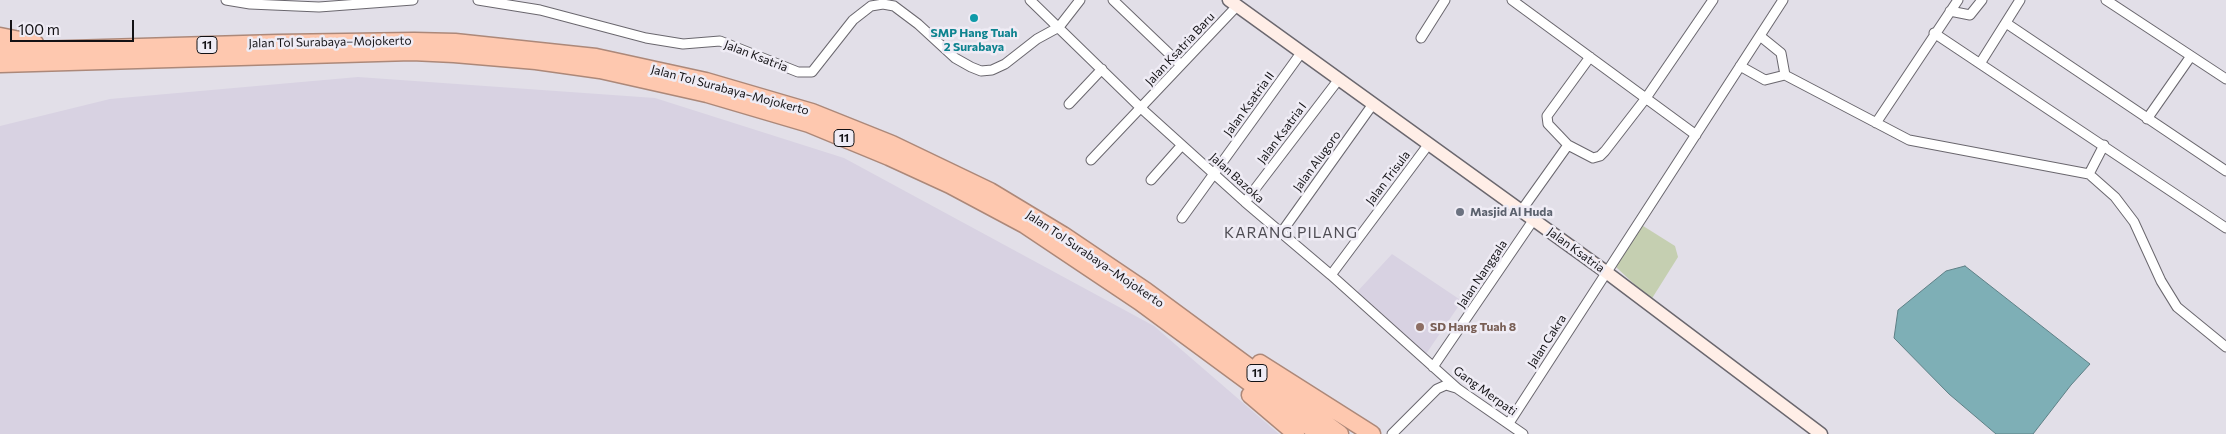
<!DOCTYPE html>
<meta charset="utf-8">
<style>
body{margin:0}
#map{position:relative;width:2226px;height:434px;overflow:hidden;background:#e2dfe8;font-family:Commissioner,sans-serif}
canvas{display:block}
.scale{position:absolute;left:10px;top:20px;width:124px;height:22px;box-sizing:border-box;border:2px solid #131215;border-top:0;padding-left:6px;font-size:15px;line-height:18px;white-space:nowrap;color:#131215;-webkit-text-stroke:4px #efecf5;paint-order:stroke}
</style>
<div id="map">
<canvas width="2226" height="434"></canvas>
<div class="scale">100 m</div>
</div>
<script>
const ctx = document.querySelector('canvas').getContext('2d');
ctx.lineJoin = 'round';
function paint(path, color) { ctx.fillStyle = color; ctx.fill(path, 'evenodd'); }
const poly = rows => new Path2D(rows.map(r => 'M' + r).join(''));
function stroke(path, color, width, dash) { ctx.strokeStyle = color; ctx.lineWidth = width; ctx.lineCap = dash ? 'butt' : 'round'; ctx.setLineDash(dash || []); ctx.stroke(path); }
function label(font, color, halo, rows, align = 'center') {
  ctx.font = font + ' Commissioner,sans-serif'; ctx.lineWidth = 5; ctx.setLineDash([]); ctx.textBaseline = 'middle'; ctx.strokeStyle = halo; ctx.fillStyle = color; for (const [text, x, y, turn = 0] of rows) {
    ctx.save(); ctx.translate(x, y); ctx.rotate((+turn || 0) * Math.PI / 180); ctx.textAlign = isNaN(turn) ? turn : align; if (halo) ctx.strokeText(text, 0, 0); ctx.fillText(text, 0, 0); ctx.restore();
  }
}
const built = poly([
 [358,77,655,98,844,158,1154,326,1279,434,0,434,0,126,110,99],
 [1392,254,1462,301,1426,354,1356,293]
]);
const green = poly([
 [1640,224,1675,246,1678,257,1651,300,1616,267]
]);
const water = poly([
 [1965,266,2090,364,2071,385,2033,434,1996,434,1949,394,1894,338,1898,310,1946,271,1965,266]
]);
const street = poly([
 [226,0,250,4,319,7,413,0],
 [478,0,540,10,646,38,683,44,720,41,798,72,812,72,853,20,871,6,883,4,894,6,918,24,955,58,971,67,981,71,992,70,1005,64,1037,39,1059,27,1080,0],
 [1030,0,1142,109,1245,202,1331,275,1458,389,1523,434],
 [1113,0,1181,65],
 [1512,0,1696,135],
 [2106,0,2226,79],
 [1950,11,1970,15,1982,0],
 [2006,23,2226,171],
 [1934,33,2226,228],
 [1760,36,1781,53,1785,75],
 [1421,38,1445,0],
 [1590,57,1547,116,1548,124,1568,145,1593,158,1600,156,1605,151,1646,98,1713,0],
 [1981,62,2020,0],
 [1740,66,1765,80,1785,75,1909,140,2089,174,2115,197,2134,222,2161,281,2177,307,2226,347],
 [1069,104,1102,69],
 [2147,119,2191,56],
 [1876,123,1958,0],
 [1091,160,1237,6],
 [2089,174,2104,145],
 [1151,180,1182,145],
 [1245,202,1339,79],
 [1521,211,1568,145],
 [1182,218,1301,53],
 [1281,233,1373,104],
 [1331,275,1428,145],
 [1433,367,1534,219],
 [1509,423,1783,0],
 [1392,434,1437,389,1446,385,1456,388]
]);
const secondary = poly([
 [1229,0,1606,272,1821,434]
]);
const highway = poly([
 [0,36,35,43],
 [0,51,278,43,414,41,455,42,596,57,706,81,812,112,892,144,990,191,1063,235,1146,291,1340,434],
 [0,64,412,52,454,54,536,61,600,70,707,94,809,124,889,157,950,185,1025,225,1140,302,1319,434],
 [1260,363,1372,434],
 [1250,395,1296,434]
]);
const markers = [
 [974,18,5,"#0f9aa8"],
 [1460,212,5,"#6b7280"],
 [1420,327,5,"#8d6e63"]
];
const shields = [
 [207,45,20],
 [844,138,20],
 [1257,373,20]
];
const shieldNames = [
 ["11",207,45],
 ["11",844,138],
 ["11",1257,373]
];
const cultureNames = [
 ["SMP Hang Tuah",974,33],
 ["2 Surabaya",974,47]
];
const streetNames = [
 ["Jalan Tol Surabaya–Mojokerto",330,42,-1],
 ["Jalan Ksatria Baru",1180,49,-47],
 ["Jalan Ksatria",756,56,21],
 ["Jalan Tol Surabaya–Mojokerto",730,90,15],
 ["Jalan Ksatria II",1249,104,-54],
 ["Jalan Ksatria I",1282,133,-53],
 ["Jalan Alugoro",1317,161,-54],
 ["Jalan Bazoka",1237,178,42],
 ["Jalan Trisula",1388,178,-53],
 ["Jalan Ksatria",1576,250,36],
 ["Jalan Tol Surabaya–Mojokerto",1095,259,34],
 ["Jalan Nanggala",1482,274,-56],
 ["Jalan Cakra",1547,341,-57],
 ["Gang Merpati",1485,391,36]
];
const worshipNames = [
 ["Masjid Al Huda",1470,212]
];
const educationNames = [
 ["SD Hang Tuah 8",1430,327]
];
const quarterNames = [
 ["KARANG PILANG",1291,233]
];
paint(built, '#d8d2e2');
paint(green, '#c5cfb1');
paint(water, '#7eafb6');
stroke(water, '#5e8086', 1);
stroke(street, '#6a676e', 11);
stroke(secondary, '#6a676e', 15);
stroke(highway, '#ac8879', 19);
stroke(street, '#fff', 9);
stroke(secondary, '#ffeee7', 12);
stroke(highway, '#fec8af', 16);
for (const [x, y, r, color] of markers) { const dot = new Path2D(); dot.arc(x, y, r, 0, 2 * Math.PI); ctx.fillStyle = color; ctx.fill(dot); stroke(dot, '#efecf5', 2); }
for (const [x, y, w] of shields) { const box = new Path2D(); box.roundRect(x - w / 2, y - 8.5, w, 17, 4); ctx.fillStyle = '#efecf5'; ctx.fill(box); stroke(box, '#131215', 1); }
label('bold 11px', '#131215', null, shieldNames);
label('bold 12px', '#0d838f', '#efecf5', cultureNames);
label('12px', '#131215', '#efecf5', streetNames);
label('bold 12px', '#5b616d', '#efecf5', worshipNames, 'left');
label('bold 12px', '#785e54', '#efecf5', educationNames, 'left');
ctx.letterSpacing = '1px';
label('15px', '#4f4d54', '#efecf5', quarterNames);
ctx.letterSpacing = '0px';
</script>
